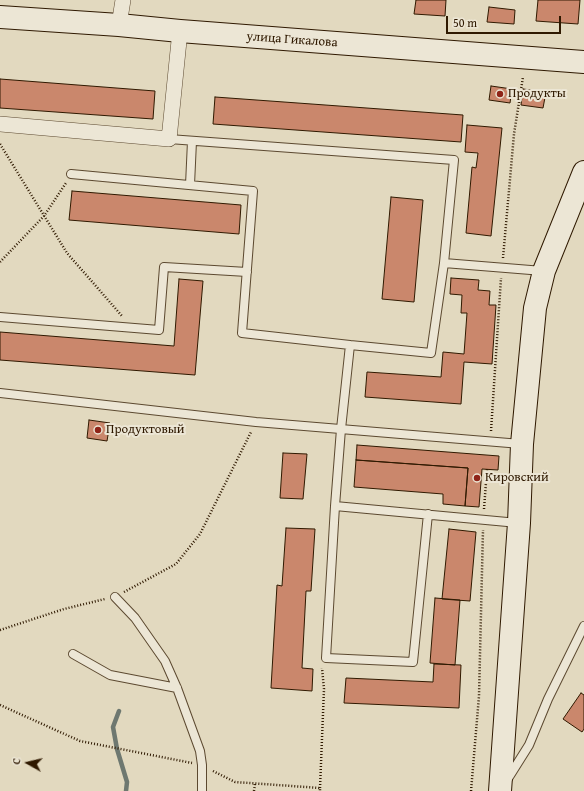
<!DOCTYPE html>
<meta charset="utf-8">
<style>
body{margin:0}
#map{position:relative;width:584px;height:791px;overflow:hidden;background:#e2d9bf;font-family:"Gentium Book Plus",serif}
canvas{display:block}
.north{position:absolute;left:8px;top:743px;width:40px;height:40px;-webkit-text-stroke:3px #ece6d5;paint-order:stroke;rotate:278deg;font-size:11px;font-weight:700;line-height:16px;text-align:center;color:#2f1900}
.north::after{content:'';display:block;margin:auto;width:14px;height:18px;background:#2f1900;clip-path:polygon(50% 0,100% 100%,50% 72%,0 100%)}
.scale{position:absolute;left:446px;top:16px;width:115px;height:18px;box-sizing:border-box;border:2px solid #2f1900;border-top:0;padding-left:5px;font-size:12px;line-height:14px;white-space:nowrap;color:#2f1900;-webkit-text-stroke:3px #ece6d5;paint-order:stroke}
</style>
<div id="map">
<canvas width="584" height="791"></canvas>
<div class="north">С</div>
<div class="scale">50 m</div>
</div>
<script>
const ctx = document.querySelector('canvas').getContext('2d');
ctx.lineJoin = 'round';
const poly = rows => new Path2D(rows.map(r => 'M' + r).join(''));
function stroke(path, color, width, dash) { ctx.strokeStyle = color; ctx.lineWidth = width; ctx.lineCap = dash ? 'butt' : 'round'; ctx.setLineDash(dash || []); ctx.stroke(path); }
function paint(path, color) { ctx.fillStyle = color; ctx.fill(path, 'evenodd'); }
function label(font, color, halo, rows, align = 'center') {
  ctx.font = font + ' "Gentium Book Plus",serif'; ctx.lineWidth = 4; ctx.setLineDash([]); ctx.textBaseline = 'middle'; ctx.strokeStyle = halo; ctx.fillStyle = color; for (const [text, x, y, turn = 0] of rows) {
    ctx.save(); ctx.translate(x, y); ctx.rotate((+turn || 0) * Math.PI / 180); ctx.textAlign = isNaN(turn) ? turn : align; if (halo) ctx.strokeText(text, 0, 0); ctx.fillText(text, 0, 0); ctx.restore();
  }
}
const stream = poly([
 [119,711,113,727,117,749,127,782,126,791]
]);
const building = poly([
 [416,0,446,0,445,16,414,14,416,0],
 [538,0,580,0,578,24,536,21,538,0],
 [489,7,515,10,514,24,487,22,489,7],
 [0,79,155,91,153,119,0,108,0,79],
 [491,86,512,89,510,103,489,100,491,86],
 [523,89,546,92,543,108,521,105,523,89],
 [215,97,463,115,461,142,213,124,215,97],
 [467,125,502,128,491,236,466,233,472,167,476,168,478,153,465,152,467,125],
 [72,191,241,205,239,234,69,220,72,191],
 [391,197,423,200,414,302,382,299,391,197],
 [451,278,479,280,478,290,490,291,489,305,496,305,492,364,464,362,461,404,365,397,367,372,441,377,443,352,464,354,467,313,461,313,462,295,450,294,451,278],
 [179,279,203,281,195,375,0,360,0,332,174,346,179,279],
 [89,420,110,423,107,441,87,438,89,420],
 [357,445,499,456,498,470,482,469,479,507,465,506,468,468,356,460,357,445],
 [283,453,307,454,303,499,280,498,283,453],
 [356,460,468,468,465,506,443,504,443,494,354,487,356,460],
 [286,528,315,529,311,591,306,591,302,668,313,669,312,691,271,688,277,585,282,586,286,528],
 [449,529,476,532,470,601,442,599,449,529],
 [435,598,460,600,455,665,430,663,435,598],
 [434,664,461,665,459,708,344,703,346,678,433,682,434,664],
 [581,693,584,695,584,729,582,732,563,719,581,693]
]);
const path = poly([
 [0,144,67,253,122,316],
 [503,258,514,134,523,77],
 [0,262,44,216,66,183],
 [491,431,501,278],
 [484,509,487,469],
 [124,592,176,564,200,534,251,432],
 [0,630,64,609,105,599],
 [0,705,80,741,192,763],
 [213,771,235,782,320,788,320,791],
 [320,788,324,689,322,668],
 [254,791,255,783],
 [471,791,479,696,483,530]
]);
const lane = poly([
 [169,139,454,160,444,263],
 [71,174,253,191,242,333,350,345],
 [190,185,192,141],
 [0,317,159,330,164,267,247,272],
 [0,393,256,422,521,444],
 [335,506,326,658,413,662,428,514],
 [518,523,335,506,341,429,350,345,431,353,444,263,543,271],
 [115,597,135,618,165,661,177,688,200,751,202,765,202,791],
 [73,654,110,675,177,688],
 [507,780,529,745,548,699,584,626]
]);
const street = poly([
 [119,25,123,0],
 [0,124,169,139,180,31]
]);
const secondary = poly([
 [0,17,119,25,180,31,584,62],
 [500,791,519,523,522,444,535,308,544,271,584,172]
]);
const markers = [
 [500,94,4,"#8f2418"],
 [98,430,4,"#8f2418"],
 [477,478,4,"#8f2418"]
];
const streetNames = [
 ["улица Гикалова",292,40,4]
];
const poiNames = [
 ["Продукты",508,94],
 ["Продуктовый",106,430],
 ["Кировский",485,478]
];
stroke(stream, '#6e7870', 4.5);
paint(building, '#ca876c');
stroke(building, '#2f1900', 1);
stroke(lane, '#5c4930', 10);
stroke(street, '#5c4930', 16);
stroke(secondary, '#2f1900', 24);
stroke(path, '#2f1900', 2.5, [1, 2]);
stroke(lane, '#ece6d5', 8);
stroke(street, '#ece6d5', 15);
stroke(secondary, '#ece6d5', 22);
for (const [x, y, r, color] of markers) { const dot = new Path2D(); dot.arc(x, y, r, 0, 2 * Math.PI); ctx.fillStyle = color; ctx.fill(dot); stroke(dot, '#ece6d5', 1.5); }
label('13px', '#2f1900', '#ece6d5', streetNames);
label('13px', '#2f1900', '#ece6d5', poiNames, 'left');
</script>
